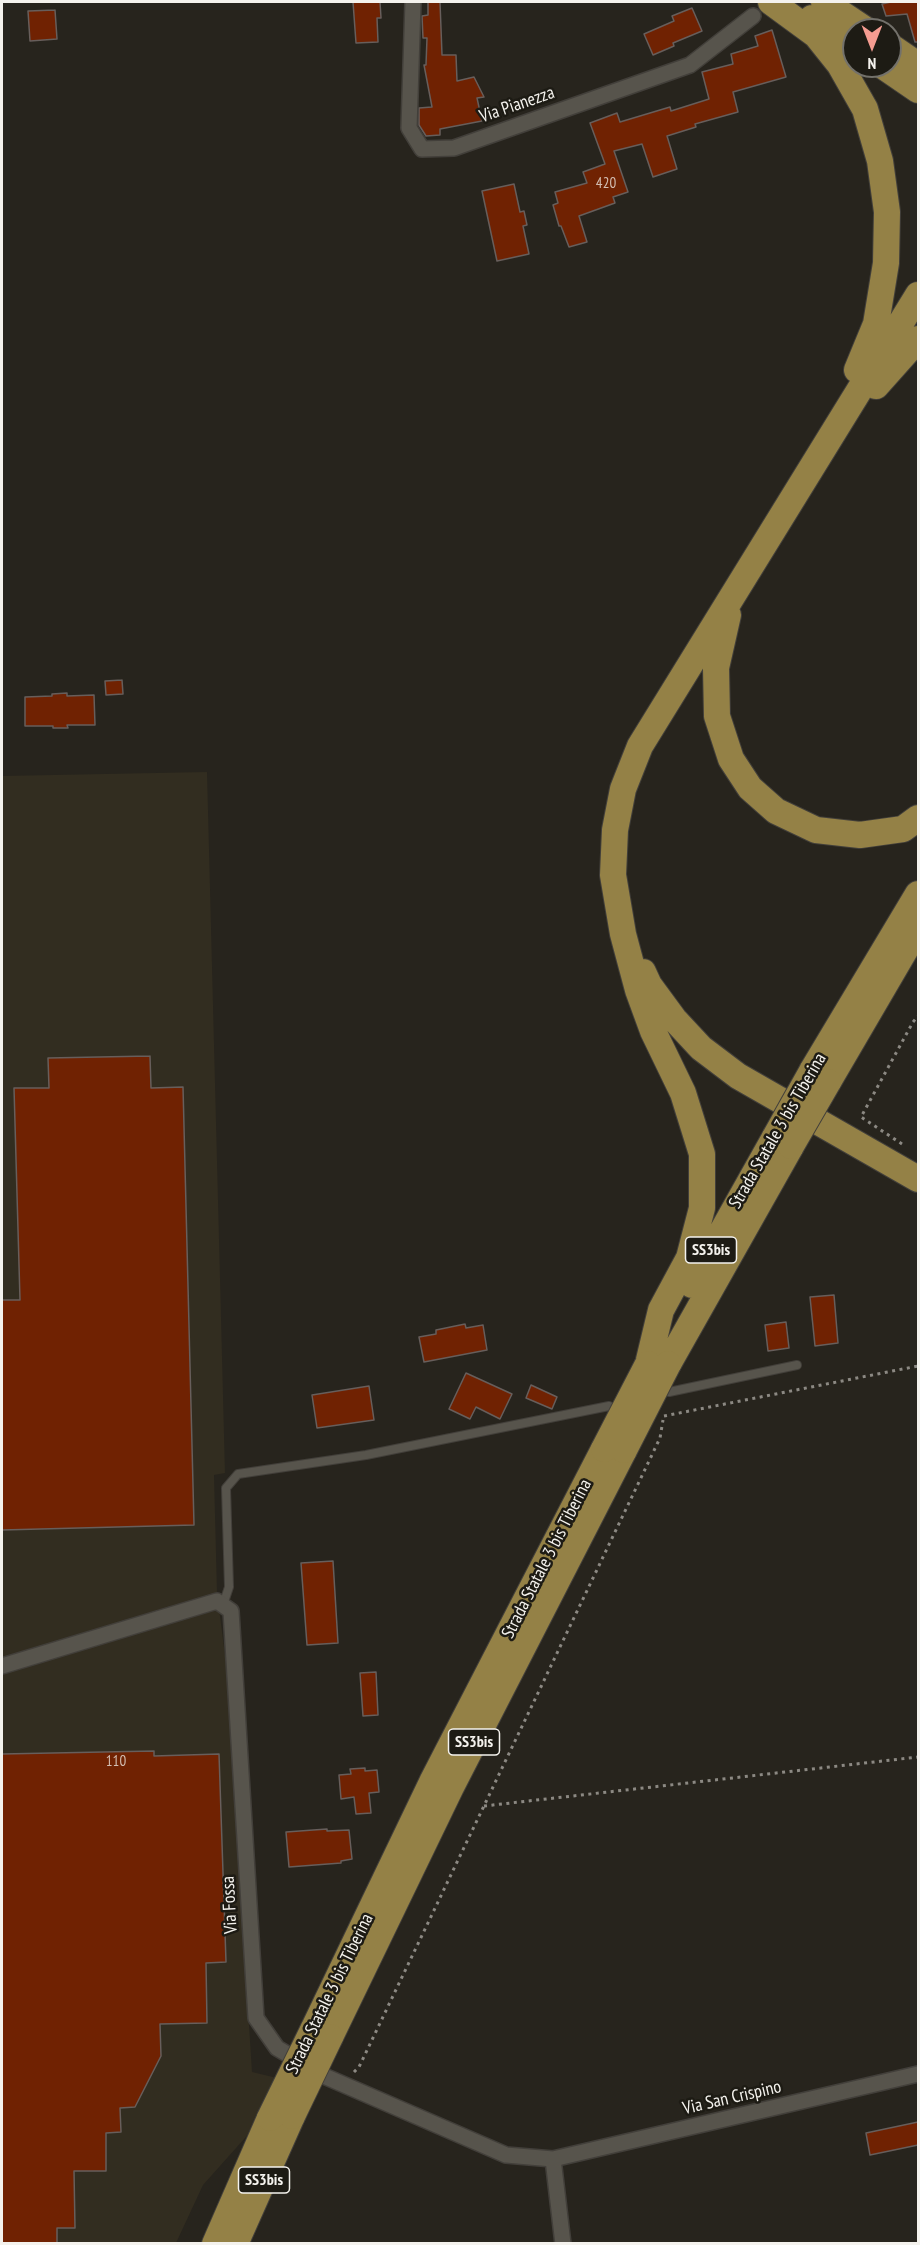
<!DOCTYPE html>
<style>
body{margin:0}
#map{position:relative;width:920px;height:2245px;overflow:hidden;background:#27241d;font-family:"PT Sans Narrow",sans-serif}
canvas{display:block}
.frame{position:absolute;inset:0;border:3px solid #f4f2ed;pointer-events:none}
.north{position:absolute;left:842px;top:18px;width:60px;height:60px;box-sizing:border-box;background:#1d1b14;border:2px solid #73716b;border-radius:50%;rotate:180deg;font-size:16px;font-weight:700;line-height:24px;text-align:center;color:#f4f2ed}
.north::after{content:'';display:block;margin:auto;width:21px;height:27px;background:#f59c91;clip-path:polygon(50% 0,100% 100%,50% 72%,0 100%)}
</style>
<div id="map">
<canvas width="920" height="2245"></canvas>
<div class="frame"></div>
<div class="north">N</div>
</div>
<script>
const ctx = document.querySelector('canvas').getContext('2d');
ctx.lineJoin = 'round';
function paint(path, color) { ctx.fillStyle = color; ctx.fill(path, 'evenodd'); }
const poly = rows => new Path2D(rows.map(r => 'M' + r).join(''));
function stroke(path, color, width, dash) { ctx.strokeStyle = color; ctx.lineWidth = width; ctx.lineCap = dash ? 'butt' : 'round'; ctx.setLineDash(dash || []); ctx.stroke(path); }
function label(font, color, halo, rows, align = 'center') {
  ctx.font = font + ' "PT Sans Narrow",sans-serif'; ctx.lineWidth = 5; ctx.setLineDash([]); ctx.textBaseline = 'middle'; ctx.strokeStyle = halo; ctx.fillStyle = color; for (const [text, x, y, turn = 0] of rows) {
    ctx.save(); ctx.translate(x, y); ctx.rotate((+turn || 0) * Math.PI / 180); ctx.textAlign = isNaN(turn) ? turn : align; if (halo) ctx.strokeText(text, 0, 0); ctx.fillText(text, 0, 0); ctx.restore();
  }
}
const built = poly([
 [207,772,225,1473,214,1475,217,1593,226,1663,252,2072,277,2078,261,2120,203,2185,176,2243,2,2243,2,776]
]);
const building = poly([
 [353,2,380,2,381,18,377,18,378,42,356,43,353,2],
 [428,2,440,2,442,55,456,55,457,81,474,77,484,97,477,98,482,121,440,129,440,135,426,136,419,125,419,108,432,107,424,65,426,65,427,38,423,38,422,16,428,15,428,2],
 [891,2,918,2,918,42,915,42,907,14,886,16,882,4,891,2],
 [692,8,702,31,673,43,674,46,653,55,644,34,674,21,672,16,692,8],
 [55,10,57,39,30,41,28,11,55,10],
 [772,30,786,77,733,92,738,112,695,124,696,127,667,136,677,169,653,177,642,144,614,151,628,192,613,197,615,203,579,216,587,242,569,247,561,226,559,226,553,205,558,203,555,192,587,183,583,172,605,164,590,123,617,113,620,122,670,107,671,111,709,99,702,72,733,64,731,54,758,46,755,36,772,30],
 [514,184,520,212,524,211,527,225,523,226,529,254,497,261,482,191,514,184],
 [122,680,123,694,106,695,105,681,122,680],
 [67,693,67,696,94,695,95,725,67,725,68,728,53,728,53,726,25,726,25,697,52,696,52,694,67,693],
 [150,1056,151,1088,183,1087,194,1525,2,1530,2,1300,20,1300,14,1088,49,1088,48,1058,150,1056],
 [834,1295,838,1343,815,1346,810,1297,834,1295],
 [786,1322,789,1348,768,1351,765,1325,786,1322],
 [465,1324,466,1328,483,1325,487,1350,424,1362,419,1337,436,1334,436,1330,465,1324],
 [466,1373,512,1394,500,1419,476,1407,470,1419,449,1409,466,1373],
 [531,1385,557,1397,552,1409,526,1398,531,1385],
 [369,1386,374,1420,317,1428,312,1395,369,1386],
 [333,1561,338,1643,307,1645,301,1563,333,1561],
 [376,1672,378,1715,363,1716,360,1673,376,1672],
 [154,1751,154,1756,219,1754,226,1962,206,1963,207,2023,160,2024,161,2056,135,2107,120,2108,121,2132,106,2133,106,2171,74,2171,75,2228,57,2228,57,2244,2,2244,2,1754,154,1751],
 [365,1768,365,1771,377,1770,379,1792,369,1793,371,1813,356,1814,354,1797,341,1799,339,1775,351,1774,350,1769,365,1768],
 [327,1829,327,1831,349,1830,352,1859,341,1861,341,1863,289,1867,286,1832,327,1829],
 [918,2122,918,2145,870,2155,866,2133,918,2122]
]);
const path = poly([
 [902,1144,861,1117,913,1022,918,1016],
 [664,1416,918,1366],
 [484,1806,918,1757],
 [354,2072,359,2067,660,1438,663,1420]
]);
const service = poly([
 [669,1392,797,1365],
 [223,1605,229,1587,226,1488,238,1474,366,1455,609,1406]
]);
const minor = poly([
 [413,2,409,128,422,149,454,148,690,65,753,16],
 [2,1666,217,1601,231,1611,256,2018,277,2048,324,2076,506,2155,553,2159,563,2244],
 [553,2159,918,2074]
]);
const trunk = poly([
 [771,2,816,35,840,65,865,109,880,161,887,212,886,263,876,324,857,370],
 [824,2,866,30],
 [812,18,854,46],
 [890,46,918,65],
 [883,66,918,90],
 [876,386,918,339],
 [728,615,716,668,717,716,731,759,750,788,776,811,816,830,860,835,903,829,918,818],
 [643,972,649,985,674,1019,701,1048,738,1076,918,1179],
 [812,1071,918,894],
 [828,1082,918,928],
 [692,1285,775,1137],
 [648,1364,661,1310,689,1258,702,1208,702,1154,683,1093,653,1031,638,990,623,934,613,875,615,830,623,789,640,746,918,295],
 [668,1364,791,1146],
 [313,2030,432,1782,604,1449],
 [330,2037,451,1787,624,1450],
 [215,2244,270,2118],
 [235,2244,292,2116]
]);
const trunkBridge = poly([
 [775,1137,812,1071],
 [791,1146,828,1082],
 [604,1449,648,1364],
 [624,1450,668,1364],
 [292,2116,330,2037],
 [270,2118,313,2030]
]);
const numberNames = [
 ["420",606,184],
 ["110",116,1762]
];
const shields = [
 [711,1250,51],
 [474,1742,51],
 [264,2180,51]
];
const shieldNames = [
 ["SS3bis",711,1250],
 ["SS3bis",474,1742],
 ["SS3bis",264,2180]
];
const streetNames = [
 ["Via Pianezza",517,105,-19],
 ["Strada Statale 3 bis Tiberina",778,1131,-60],
 ["Strada Statale 3 bis Tiberina",547,1559,-63],
 ["Via Fossa",230,1905,-93],
 ["Strada Statale 3 bis Tiberina",330,1994,-64],
 ["Via San Crispino",732,2098,-13]
];
paint(built, '#322d20');
paint(building, '#702202');
stroke(building, '#675e5b', 1.5);
stroke(service, '#423f3a', 10);
stroke(minor, '#423f3a', 18);
stroke(trunk, '#423f3a', 28);
stroke(path, '#8c8983', 3, [3, 4.5]);
stroke(service, '#57544c', 8);
stroke(minor, '#57544c', 15);
stroke(trunk, '#948146', 26);
stroke(trunkBridge, '#423f3a', 28, []);
stroke(trunkBridge, '#948146', 26);
label('15px', '#d3beb2', null, numberNames);
for (const [x, y, w] of shields) { const box = new Path2D(); box.roundRect(x - w / 2, y - 13, w, 26, 4.5); ctx.fillStyle = '#1d1b14'; ctx.fill(box); stroke(box, '#f4f2ed', 1.5); }
label('bold 16px', '#f4f2ed', null, shieldNames);
label('18px', '#f4f2ed', '#1d1b14', streetNames);
</script>
